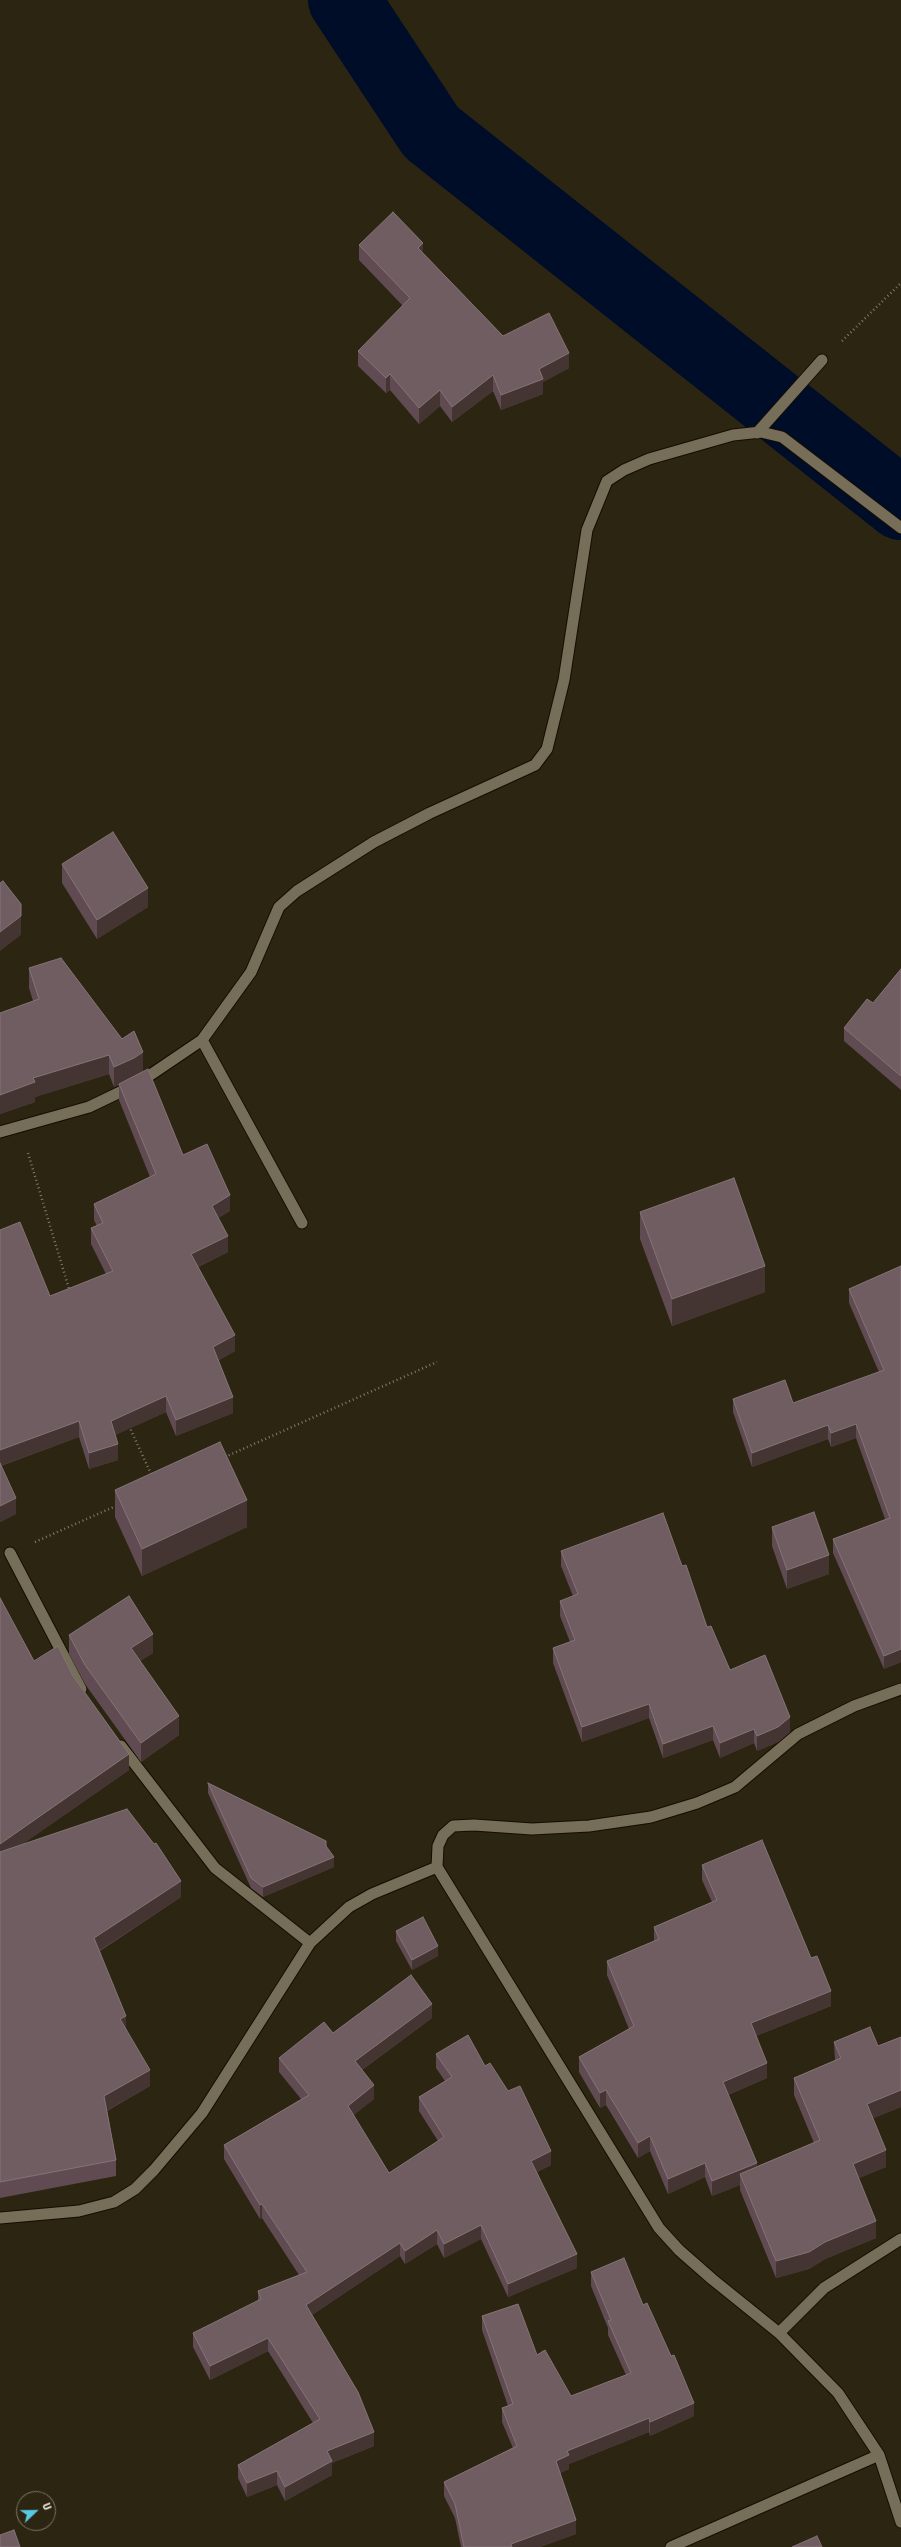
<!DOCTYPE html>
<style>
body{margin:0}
#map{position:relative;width:901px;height:2547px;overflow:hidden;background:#2c2511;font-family:"Roboto Condensed",sans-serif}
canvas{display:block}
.north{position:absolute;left:16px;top:2491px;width:40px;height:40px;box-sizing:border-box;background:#2c2511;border:1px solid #7c7565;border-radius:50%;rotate:68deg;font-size:11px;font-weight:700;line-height:16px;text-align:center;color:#f3eee2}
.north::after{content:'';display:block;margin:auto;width:14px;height:18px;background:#58c9e3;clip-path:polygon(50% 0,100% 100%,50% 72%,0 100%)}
</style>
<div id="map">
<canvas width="901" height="2547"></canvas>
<div class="north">U</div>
</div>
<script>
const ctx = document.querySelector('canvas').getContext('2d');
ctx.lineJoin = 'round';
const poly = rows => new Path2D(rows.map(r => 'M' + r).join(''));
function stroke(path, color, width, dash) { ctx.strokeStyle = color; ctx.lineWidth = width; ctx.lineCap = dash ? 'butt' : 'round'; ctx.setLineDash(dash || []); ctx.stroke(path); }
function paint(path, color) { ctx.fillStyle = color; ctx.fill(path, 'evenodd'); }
const river = poly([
 [344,0,431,132,901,504]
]);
const path = poly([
 [842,341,901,283],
 [28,1153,70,1292],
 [129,1426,152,1476],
 [225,1457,437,1362],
 [35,1542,118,1505]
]);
const minor = poly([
 [757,433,822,360],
 [202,1040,302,1223],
 [0,1132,89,1107,137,1084,202,1040,251,972,279,907,297,891,374,842,430,813,535,765,547,749,564,680,587,530,607,481,624,470,649,459,733,435,761,432,782,437,901,528],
 [10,1553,81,1689],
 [901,1689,854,1706,798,1734,735,1787,697,1803,651,1817,589,1826,532,1829,474,1825,453,1826,443,1835,438,1846,437,1867,659,2228,679,2250,712,2279,779,2333,838,2393,879,2455,901,2522],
 [121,1746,215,1868,310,1943],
 [0,2218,79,2211,114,2202,135,2189,154,2170,202,2113,310,1943,349,1907,372,1894,437,1867],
 [779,2333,824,2288,901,2239],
 [671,2547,879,2455]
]);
const wall = poly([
 [359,245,423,253,503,336,569,368,543,382,543,394,501,410,493,391,452,422,440,406,419,424,390,390,386,393,358,366,358,351,403,306,359,260],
 [62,864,148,907,97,939,62,883],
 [29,968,143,1072,183,1155,230,1211,218,1218,228,1252,198,1267,235,1351,219,1360,233,1413,176,1436,166,1412,115,1435,118,1460,89,1469,79,1437,1,1466,16,1514,0,1522,0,1230,50,1296,106,1274,91,1244,91,1228,97,1226,94,1220,94,1204,150,1177,119,1100,119,1085,114,1087,109,1074,35,1097,35,1102,0,1114,0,1013,33,1001,29,988],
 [901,969,901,1090,844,1041,844,1028,873,1003],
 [640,1212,765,1292,672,1326,640,1239],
 [901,1266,901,1662,884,1669,833,1553,833,1539,885,1519,856,1438,831,1447,828,1439,752,1467,733,1412,733,1399,793,1403,879,1372,849,1303,849,1289],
 [115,1490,247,1527,142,1576,115,1517],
 [772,1527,829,1574,787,1589,772,1546],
 [561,1551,682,1566,707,1627,730,1670,790,1732,778,1742,757,1751,754,1743,720,1758,713,1740,663,1758,649,1718,582,1742,553,1663,553,1648,570,1642,560,1616,560,1601,573,1596,561,1566],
 [0,1598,34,1661,73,1676,129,1770,24,1843,181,1897,100,1951,126,2028,150,2086,107,2111,116,2160,116,2176,0,2198],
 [69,1635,153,1653,140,1661,179,1735,141,1762,85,1684,69,1654],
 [208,1783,326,1846,334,1867,263,1897,251,1888,208,1793],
 [702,1865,811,1958,831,2006,756,2036,767,2078,728,2095,757,2166,814,2143,794,2095,794,2078,835,2060,834,2042,878,2046,901,2037,901,2107,873,2118,886,2167,858,2178,876,2238,825,2259,809,2269,776,2278,740,2190,740,2185,712,2196,705,2177,668,2194,650,2151,638,2158,606,2105,600,2108,579,2072,579,2057,629,2029,607,1975,607,1961,654,1941,654,1927,712,1902,702,1880],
 [396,1931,438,1956,412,1970,396,1941],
 [432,2018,362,2070,374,2099,353,2115,389,2173,438,2141,419,2111,419,2097,445,2081,436,2068,436,2054,485,2066,551,2165,537,2172,577,2268,508,2297,481,2239,444,2258,437,2244,405,2264,400,2256,312,2315,374,2446,332,2463,332,2475,285,2501,277,2485,247,2497,238,2478,238,2465,313,2423,268,2351,210,2380,193,2347,193,2333,258,2301,258,2291,299,2275,262,2218,260,2219,224,2159,224,2145,301,2099,279,2072,279,2058],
 [591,2272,643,2305,694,2416,650,2436,649,2432,569,2464,569,2469,560,2473,576,2534,540,2547,461,2547,455,2518,444,2496,444,2482,513,2448,502,2422,502,2408,508,2406,482,2330,482,2316,571,2396,626,2375,608,2335,608,2328,591,2286]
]);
const shadedWall = poly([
 [423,243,423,259,418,248],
 [569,353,569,368,543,382,543,394,501,410,501,395,539,369],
 [390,374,390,390,386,393,386,378],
 [493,375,493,391,452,422,452,407],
 [440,390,440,406,419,424,419,408],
 [148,888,148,907,97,939,97,920],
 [21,916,21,935,0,951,0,932],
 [143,1052,143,1072,134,1078,114,1087,114,1067],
 [109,1055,109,1074,35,1097,35,1102,0,1114,0,1095,33,1078],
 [230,1195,230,1211,212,1222,212,1206],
 [228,1236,228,1252,191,1270,191,1254],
 [765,1266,765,1292,672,1326,672,1299],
 [235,1335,235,1351,213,1363,213,1347],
 [166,1396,166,1412,111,1437,111,1421],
 [233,1397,233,1413,176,1436,176,1420],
 [79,1421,79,1437,0,1466,0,1450],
 [856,1424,856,1438,831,1447,831,1433],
 [828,1425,828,1439,752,1467,752,1453],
 [118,1444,118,1460,89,1469,89,1453],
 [16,1498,16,1514,0,1522,0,1506],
 [247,1500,247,1527,142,1576,142,1549],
 [829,1555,829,1574,787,1589,787,1570],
 [153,1634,153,1653,131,1667,131,1648],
 [901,1649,901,1662,884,1669,884,1656],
 [649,1704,649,1718,582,1742,582,1727],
 [179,1716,179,1735,141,1762,141,1743],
 [790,1717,790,1732,778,1742,757,1751,757,1736],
 [713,1726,713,1740,663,1758,663,1744],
 [754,1729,754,1743,720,1758,720,1743],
 [129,1754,129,1770,0,1860,0,1844],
 [334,1857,334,1867,263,1897,263,1887],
 [181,1881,181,1897,94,1954,94,1938],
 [438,1946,438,1956,412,1970,412,1960],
 [831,1991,831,2006,751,2038,751,2023],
 [432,2004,432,2018,355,2075,355,2061],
 [126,2016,126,2032,120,2019],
 [767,2063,767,2078,723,2097,723,2082],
 [150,2070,150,2086,104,2112,104,2096],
 [374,2085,374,2099,348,2120,348,2106],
 [606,2090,606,2105,600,2108,600,2093],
 [901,2090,901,2107,867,2121,867,2104],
 [650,2136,650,2151,638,2158,638,2143],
 [886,2150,886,2167,853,2181,853,2164],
 [551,2151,551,2165,531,2175,531,2161],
 [705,2163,705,2177,668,2194,668,2179],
 [757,2163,757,2178,740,2174,740,2185,712,2196,712,2181],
 [262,2204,262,2218,260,2219,260,2205],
 [876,2221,876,2238,825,2259,809,2269,776,2278,776,2261,825,2242],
 [481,2225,481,2239,444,2258,444,2244],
 [437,2230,437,2244,405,2264,405,2251],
 [400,2243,400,2256,306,2319,306,2305],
 [577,2254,577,2268,508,2297,508,2284],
 [268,2338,268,2351,210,2380,210,2366],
 [694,2403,694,2416,650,2436,650,2422],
 [649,2418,649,2432,569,2464,569,2469,556,2474,556,2461,567,2451],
 [374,2432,374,2446,332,2463,332,2475,285,2501,285,2487,327,2451],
 [277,2471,277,2485,247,2497,247,2483],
 [576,2520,576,2534,540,2547,511,2547,511,2544]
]);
const building = poly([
 [393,212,423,243,418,248,503,336,549,313,569,353,539,369,543,379,501,395,493,375,452,407,440,390,419,408,390,374,386,378,358,351,410,298,359,245,393,212],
 [113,832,148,888,97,920,62,864,113,832],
 [3,881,21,904,21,916,0,932,0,883,3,881],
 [61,958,122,1039,134,1031,143,1052,134,1058,114,1067,109,1055,33,1078,35,1082,0,1095,0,1013,39,999,29,968,61,958],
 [901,969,901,1076,844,1028,867,999,873,1003,901,969],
 [148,1069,183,1155,207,1144,230,1195,212,1206,228,1236,191,1254,235,1335,213,1347,233,1397,176,1420,166,1396,111,1421,118,1444,89,1453,79,1421,0,1450,0,1230,20,1222,50,1296,113,1271,91,1228,103,1223,94,1204,156,1174,119,1084,148,1069],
 [734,1178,765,1266,672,1299,640,1212,734,1178],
 [901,1266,901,1649,884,1656,833,1539,890,1518,856,1424,831,1433,828,1425,752,1453,733,1399,785,1380,793,1403,884,1370,849,1289,901,1266],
 [220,1442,247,1500,142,1549,115,1490,220,1442],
 [0,1463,16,1498,0,1506,0,1463],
 [814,1512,829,1555,787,1570,772,1527,814,1512],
 [663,1513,682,1566,686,1565,707,1627,711,1626,730,1670,765,1655,790,1717,778,1727,757,1736,754,1729,720,1743,713,1726,663,1744,649,1704,582,1727,553,1648,575,1640,560,1601,578,1594,561,1551,663,1513],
 [129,1596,153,1634,131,1648,179,1716,141,1743,85,1665,69,1635,129,1596],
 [0,1598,34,1661,58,1646,73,1676,129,1754,0,1844,0,1598],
 [208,1783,326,1841,326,1846,334,1857,263,1887,251,1878,208,1783],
 [127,1809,154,1844,156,1843,181,1881,94,1938,126,2016,120,2019,150,2070,104,2096,116,2160,0,2182,0,1852,127,1809],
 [762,1840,811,1958,817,1956,831,1991,751,2023,767,2063,723,2082,757,2163,712,2181,705,2163,668,2179,650,2136,638,2143,606,2090,600,2093,579,2057,634,2026,607,1961,659,1939,654,1927,717,1900,702,1865,762,1840],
 [423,1917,438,1946,412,1960,396,1931,423,1917],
 [411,1975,432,2004,355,2061,374,2085,348,2106,389,2173,444,2137,419,2097,452,2077,436,2054,468,2035,485,2066,490,2063,508,2091,520,2086,551,2151,531,2161,577,2254,508,2284,481,2225,444,2244,437,2230,405,2251,400,2243,306,2305,358,2392,374,2432,327,2451,332,2461,285,2487,277,2471,247,2483,238,2465,320,2419,268,2338,210,2366,193,2333,261,2299,258,2291,307,2272,262,2204,260,2205,224,2145,309,2095,279,2058,324,2022,333,2033,411,1975],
 [870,2027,878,2046,901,2037,901,2090,867,2104,886,2150,853,2164,876,2221,825,2242,809,2252,776,2261,740,2174,820,2140,794,2078,841,2058,834,2042,870,2027],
 [624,2258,643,2305,647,2303,671,2356,674,2355,694,2403,650,2422,649,2418,567,2451,569,2455,556,2461,576,2520,511,2544,512,2547,464,2547,455,2504,444,2482,517,2446,502,2408,513,2404,482,2316,518,2304,537,2355,545,2350,571,2396,631,2373,608,2321,611,2320,591,2272,624,2258],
 [14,2530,20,2547,0,2547,0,2535,14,2530],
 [817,2536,822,2547,792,2547,817,2536]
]);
stroke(river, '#000d29', 72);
stroke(minor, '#150e00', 13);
stroke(path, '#817b6a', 2.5, [1, 3]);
stroke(minor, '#766e58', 11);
paint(wall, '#604b53');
paint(shadedWall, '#453532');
paint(building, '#705d62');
stroke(building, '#847476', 1);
</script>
